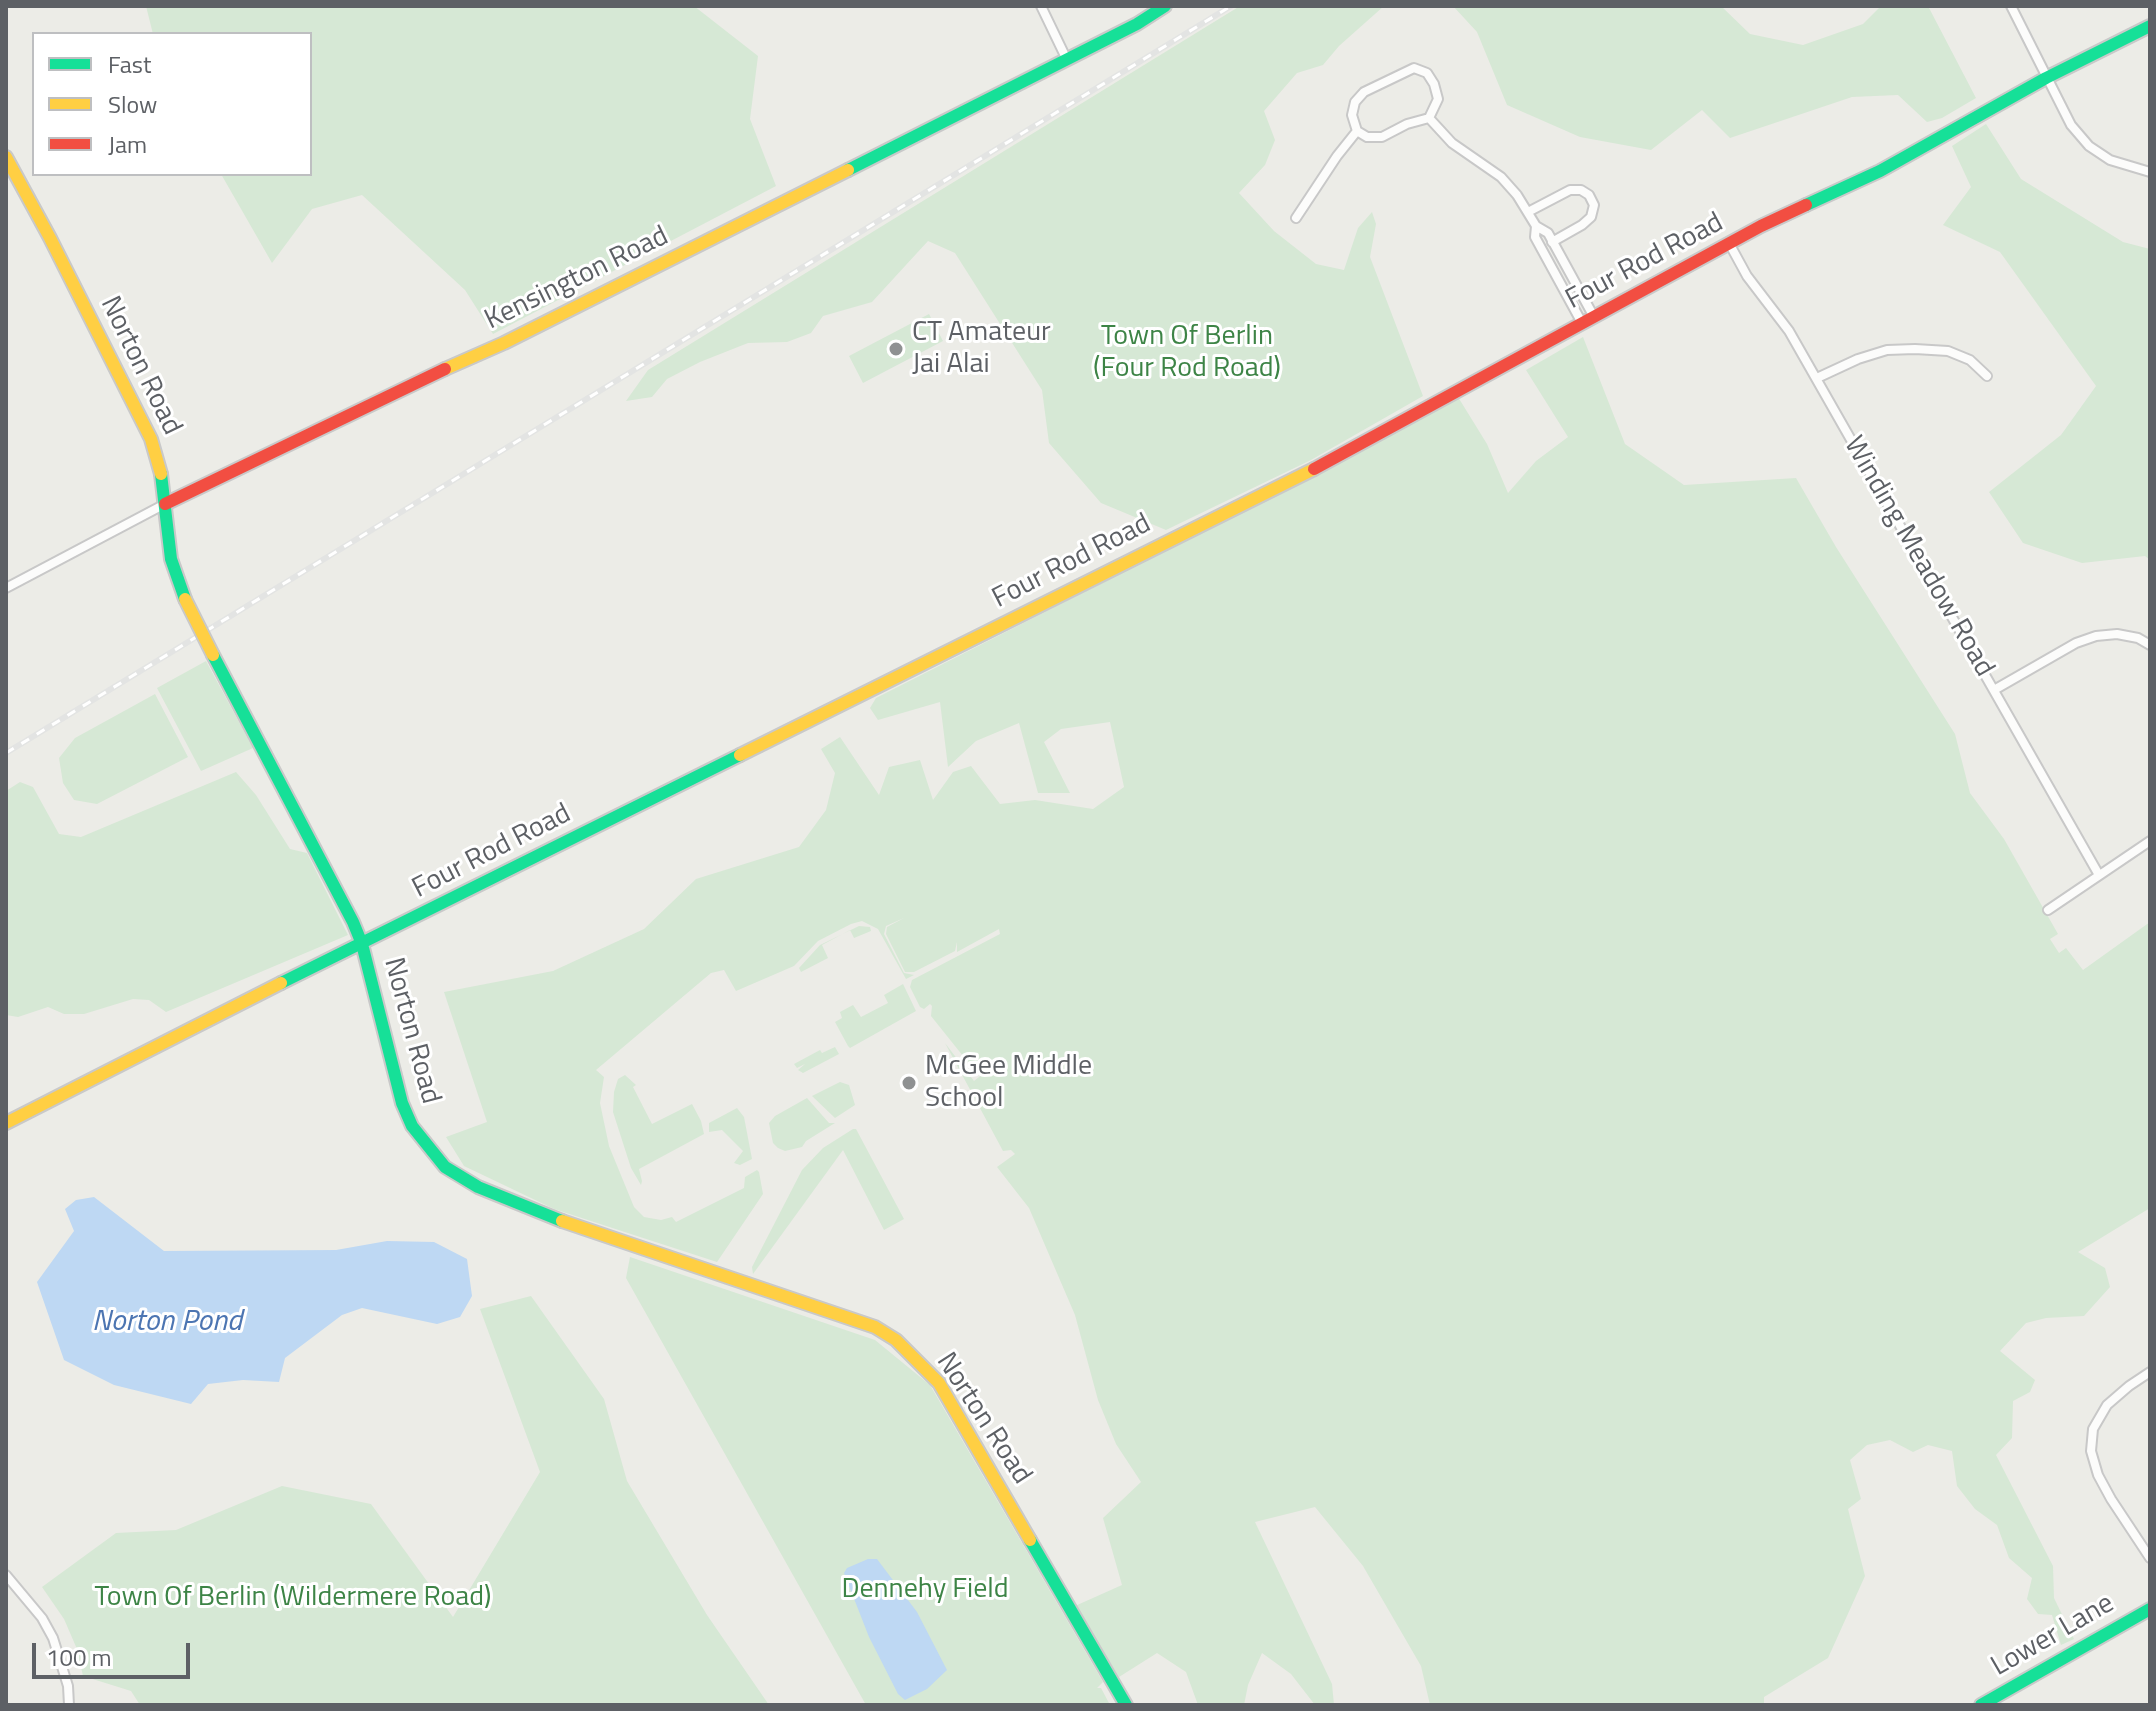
<!DOCTYPE html>
<style>
body{margin:0}
#map{position:relative;width:2156px;height:1711px;overflow:hidden;background:#ecece7;font-family:"Titillium Web",sans-serif}
canvas{display:block}
.frame{position:absolute;inset:0;border:8px solid #5d6065;pointer-events:none}
.legend{position:absolute;left:32px;top:32px;width:280px;height:144px;box-sizing:border-box;background:#fff;border:2px solid #bebfc1;margin:0;padding:10px 14px;list-style:none;font-size:24px;color:#5d6065}
.legend li{display:flex;align-items:center;gap:16px;height:40px}
.legend b{width:40px;border:2px solid #bebfc1}
.scale{position:absolute;left:32px;top:1643px;width:158px;height:36px;box-sizing:border-box;border:4px solid #5d6065;border-top:0;padding-left:10px;font-size:24px;line-height:28px;white-space:nowrap;color:#5d6065;-webkit-text-stroke:6px #fff;paint-order:stroke}
</style>
<div id="map">
<canvas width="2156" height="1711"></canvas>
<div class="frame"></div>
<ul class="legend">
<li><b style="height:10px;background:#16e098"></b>Fast</li>
<li><b style="height:10px;background:#ffcf43"></b>Slow</li>
<li><b style="height:10px;background:#f24e42"></b>Jam</li>
</ul>
<div class="scale">100 m</div>
</div>
<script>
const ctx = document.querySelector('canvas').getContext('2d');
ctx.lineJoin = 'round';
function paint(path, color) { ctx.fillStyle = color; ctx.fill(path, 'evenodd'); }
const poly = rows => new Path2D(rows.map(r => 'M' + r).join(''));
function stroke(path, color, width, dash) { ctx.strokeStyle = color; ctx.lineWidth = width; ctx.lineCap = dash ? 'butt' : 'round'; ctx.setLineDash(dash || []); ctx.stroke(path); }
function label(font, color, halo, rows, align = 'center') {
  ctx.font = font + ' "Titillium Web",sans-serif'; ctx.lineWidth = 6; ctx.setLineDash([]); ctx.textBaseline = 'middle'; ctx.strokeStyle = halo; ctx.fillStyle = color; for (const [text, x, y, turn = 0] of rows) {
    ctx.save(); ctx.translate(x, y); ctx.rotate((+turn || 0) * Math.PI / 180); ctx.textAlign = isNaN(turn) ? turn : align; if (halo) ctx.strokeText(text, 0, 0); ctx.fillText(text, 0, 0); ctx.restore();
  }
}
const green = poly([
 [146,6,694,6,758,56,750,119,776,186,493,334,465,290,362,195,312,209,272,263,221,174,310,174,310,34,153,34],
 [1240,6,1384,6,1339,46,1323,65,1297,73,1264,111,1275,140,1265,165,1239,193,1274,231,1316,264,1344,270,1358,228,1372,212,1376,224,1370,257,1423,396,1311,460,1166,530,1101,503,1049,443,1042,390,955,253,928,241,872,302,823,316,811,333,787,342,748,343,700,362,667,379,652,397,626,401,648,370],
 [1453,6,1721,6,1750,34,1803,45,1863,24,1881,6,1928,6,1976,98,1942,118,1927,122,1898,95,1852,97,1730,138,1702,110,1651,150,1580,137,1507,105,1477,32],
 [1986,124,2021,179,2123,242,2150,249,2150,560,2145,556,2082,563,2023,543,1989,492,2061,435,2096,386,2000,252,1943,225,1971,187,1952,146],
 [929,314,943,341,863,383,849,356],
 [1583,337,1625,444,1684,485,1796,478,1836,547,1955,734,1970,793,2004,839,2058,934,2050,939,2059,953,2066,948,2083,970,2150,922,2150,1208,2078,1252,2105,1268,2110,1287,2084,1316,2046,1318,2026,1323,2000,1351,2035,1380,2030,1392,2013,1401,2012,1438,1996,1455,2053,1566,2054,1598,2074,1639,2061,1645,2052,1615,2038,1614,2027,1599,2032,1578,2009,1558,1997,1525,1975,1509,1957,1486,1952,1451,1928,1445,1913,1452,1890,1440,1867,1445,1850,1460,1861,1499,1848,1509,1865,1576,1828,1658,1764,1697,1764,1705,1430,1705,1421,1666,1363,1566,1315,1507,1255,1522,1332,1684,1334,1705,1315,1705,1291,1674,1262,1653,1248,1685,1244,1705,1198,1705,1186,1672,1157,1653,1119,1677,1075,1606,1122,1585,1103,1518,1141,1482,1116,1444,1098,1400,1075,1315,1029,1208,997,1167,1015,1154,1011,1150,1003,1151,945,1043,974,1081,984,1073,979,1060,974,1062,975,1071,931,1016,932,1006,930,1004,924,1009,920,1007,910,987,912,980,1000,934,999,929,957,952,957,942,955,951,914,972,905,972,886,934,887,927,904,918,886,926,884,934,904,973,914,975,906,979,878,929,862,921,851,924,818,941,794,966,736,991,724,970,711,973,596,1070,604,1077,600,1103,609,1146,634,1207,644,1217,661,1220,672,1217,676,1222,744,1188,745,1177,757,1170,759,1172,763,1194,717,1262,554,1209,464,1166,446,1137,487,1122,444,992,553,971,644,929,696,879,799,847,826,810,835,773,821,749,840,737,879,795,889,767,920,760,933,800,953,772,971,766,1000,804,1035,800,1093,809,1124,787,1110,722,1061,729,1044,742,1070,793,1038,793,1019,723,976,741,948,767,940,702,878,720,870,708,876,698,1216,525,1458,397,1487,444,1508,493,1536,461,1568,437,1526,370],
 [206,661,253,748,201,771,157,688],
 [155,694,188,757,97,804,74,800,63,783,59,758,75,738],
 [236,772,256,795,290,849,307,853,348,935,166,1012,149,1000,133,999,84,1014,64,1014,48,1007,18,1017,6,1015,6,791,20,782,33,787,59,834,81,837],
 [859,926,870,927,871,931,854,938,850,930,822,945,828,958,801,972,799,968,820,945],
 [903,984,916,1011,850,1048,848,1046,835,1022,842,1018,840,1012,853,1005,861,1017,888,1003,884,995],
 [835,1047,839,1054,803,1073,798,1070,805,1064,797,1068,794,1064,820,1050,822,1053],
 [625,1075,636,1085,633,1087,652,1124,692,1104,701,1121,704,1134,639,1169,642,1181,641,1185,631,1168,613,1112,614,1092,618,1079],
 [840,1082,849,1085,855,1105,835,1118,812,1096],
 [807,1098,829,1123,835,1123,806,1141,802,1147,785,1151,778,1148,773,1143,769,1123,775,1116],
 [737,1108,744,1117,752,1159,740,1165,734,1163,743,1151,722,1130,709,1132,709,1123],
 [853,1129,856,1129,904,1219,884,1230,843,1150,753,1274,752,1267,802,1170,823,1148],
 [630,1257,875,1340,930,1385,1103,1682,1097,1688,1101,1688,1110,1705,866,1705,626,1278],
 [531,1296,604,1399,627,1481,707,1615,769,1705,140,1705,131,1691,83,1676,77,1649,64,1619,42,1587,116,1533,176,1530,282,1486,371,1504,453,1617,540,1472,480,1309]
]);
const water = poly([
 [94,1197,164,1251,336,1250,387,1241,434,1242,467,1259,472,1296,460,1317,437,1324,362,1308,342,1315,285,1358,279,1382,243,1380,208,1384,191,1404,114,1385,64,1360,37,1282,74,1231,65,1209,76,1200],
 [868,1559,877,1559,917,1612,947,1670,927,1689,905,1700,898,1694,869,1637,844,1573,847,1568]
]);
const street = poly([
 [1041,6,1067,60],
 [2011,6,2071,125,2089,146,2110,160,2150,172],
 [1429,118,1407,124,1382,137,1367,137,1357,131,1352,115,1355,102,1364,92,1414,68,1427,73,1434,84,1438,99,1429,118,1452,143,1501,177,1517,195,1536,226],
 [1528,212,1570,190,1581,190,1589,195,1594,205,1591,217,1582,225,1552,242],
 [1296,218,1337,156,1357,131],
 [1729,243,1747,276,1789,331,2099,875],
 [1582,323,1535,237,1536,226,1548,233,1594,317],
 [1817,378,1858,359,1887,350,1915,349,1948,351,1970,360,1987,376],
 [6,588,165,504],
 [1994,690,2076,643,2096,636,2117,634,2138,638,2150,645],
 [2048,910,2150,841],
 [2150,1372,2129,1386,2107,1405,2093,1429,2091,1451,2098,1475,2111,1499,2150,1558],
 [6,1575,42,1618,53,1638,68,1686,69,1705]
]);
const fast = poly([
 [848,170,1137,24,1165,6],
 [1806,205,1880,171,2046,78,2150,26],
 [161,474,171,559,185,599],
 [213,655,353,922,362,944,402,1103,412,1126,445,1167,478,1187,562,1221],
 [281,983,740,755],
 [1030,1540,1126,1705],
 [1981,1705,2150,1609]
]);
const slow = poly([
 [6,157,50,238,151,439,161,474],
 [445,369,504,343,848,170],
 [740,755,1314,469],
 [6,1123,281,983],
 [562,1221,875,1327,896,1340,939,1383,1030,1540]
]);
const jam = poly([
 [1314,469,1761,226,1806,205],
 [165,504,445,369]
]);
const rail = poly([
 [6,753,1231,6]
]);
const slowBridge = poly([
 [185,599,213,655]
]);
const markers = [
 [896,349,8,"#8f9192"],
 [909,1083,8,"#8f9192"]
];
const streetNames = [
 ["Four Rod Road",1645,262,-28],
 ["Kensington Road",577,279,-26],
 ["Norton Road",140,366,64],
 ["Winding Meadow Road",1918,557,60],
 ["Four Rod Road",1072,562,-27],
 ["Four Rod Road",492,852,-27],
 ["Norton Road",411,1031,75],
 ["Norton Road",983,1419,57],
 ["Lower Lane",2053,1636,-30]
];
const poiNames = [
 ["CT Amateur",912,333],
 ["Jai Alai",912,365],
 ["McGee Middle",925,1067],
 ["School",925,1099]
];
const parkNames = [
 ["Town Of Berlin",1187,337],
 ["(Four Rod Road)",1187,369],
 ["Dennehy Field",925,1590],
 ["Town Of Berlin (Wildermere Road)",293,1598]
];
const waterNames = [
 ["Norton Pond",167,1323]
];
paint(green, '#d6e8d5');
paint(water, '#bed8f3');
stroke(street, '#c8c8c8', 12);
stroke(fast, '#c9c9c9', 16);
stroke(slow, '#c9c9c9', 16);
stroke(jam, '#c9c9c9', 16);
stroke(street, '#fcfcfb', 8);
stroke(fast, '#16e098', 12);
stroke(slow, '#ffcf43', 12);
stroke(jam, '#f24e42', 12);
stroke(rail, '#e3e4e3', 6);
stroke(rail, '#fff', 3, [9]);
stroke(slowBridge, '#c9c9c9', 16, []);
stroke(slowBridge, '#ffcf43', 12);
for (const [x, y, r, color] of markers) { const dot = new Path2D(); dot.arc(x, y, r, 0, 2 * Math.PI); ctx.fillStyle = color; ctx.fill(dot); stroke(dot, '#fff', 3); }
label('28px', '#5d6065', '#fff', streetNames);
label('28px', '#5d6065', '#fff', poiNames, 'left');
label('28px', '#3d8446', '#fff', parkNames);
label('italic 30px', '#4c75b2', '#fff', waterNames);
</script>
